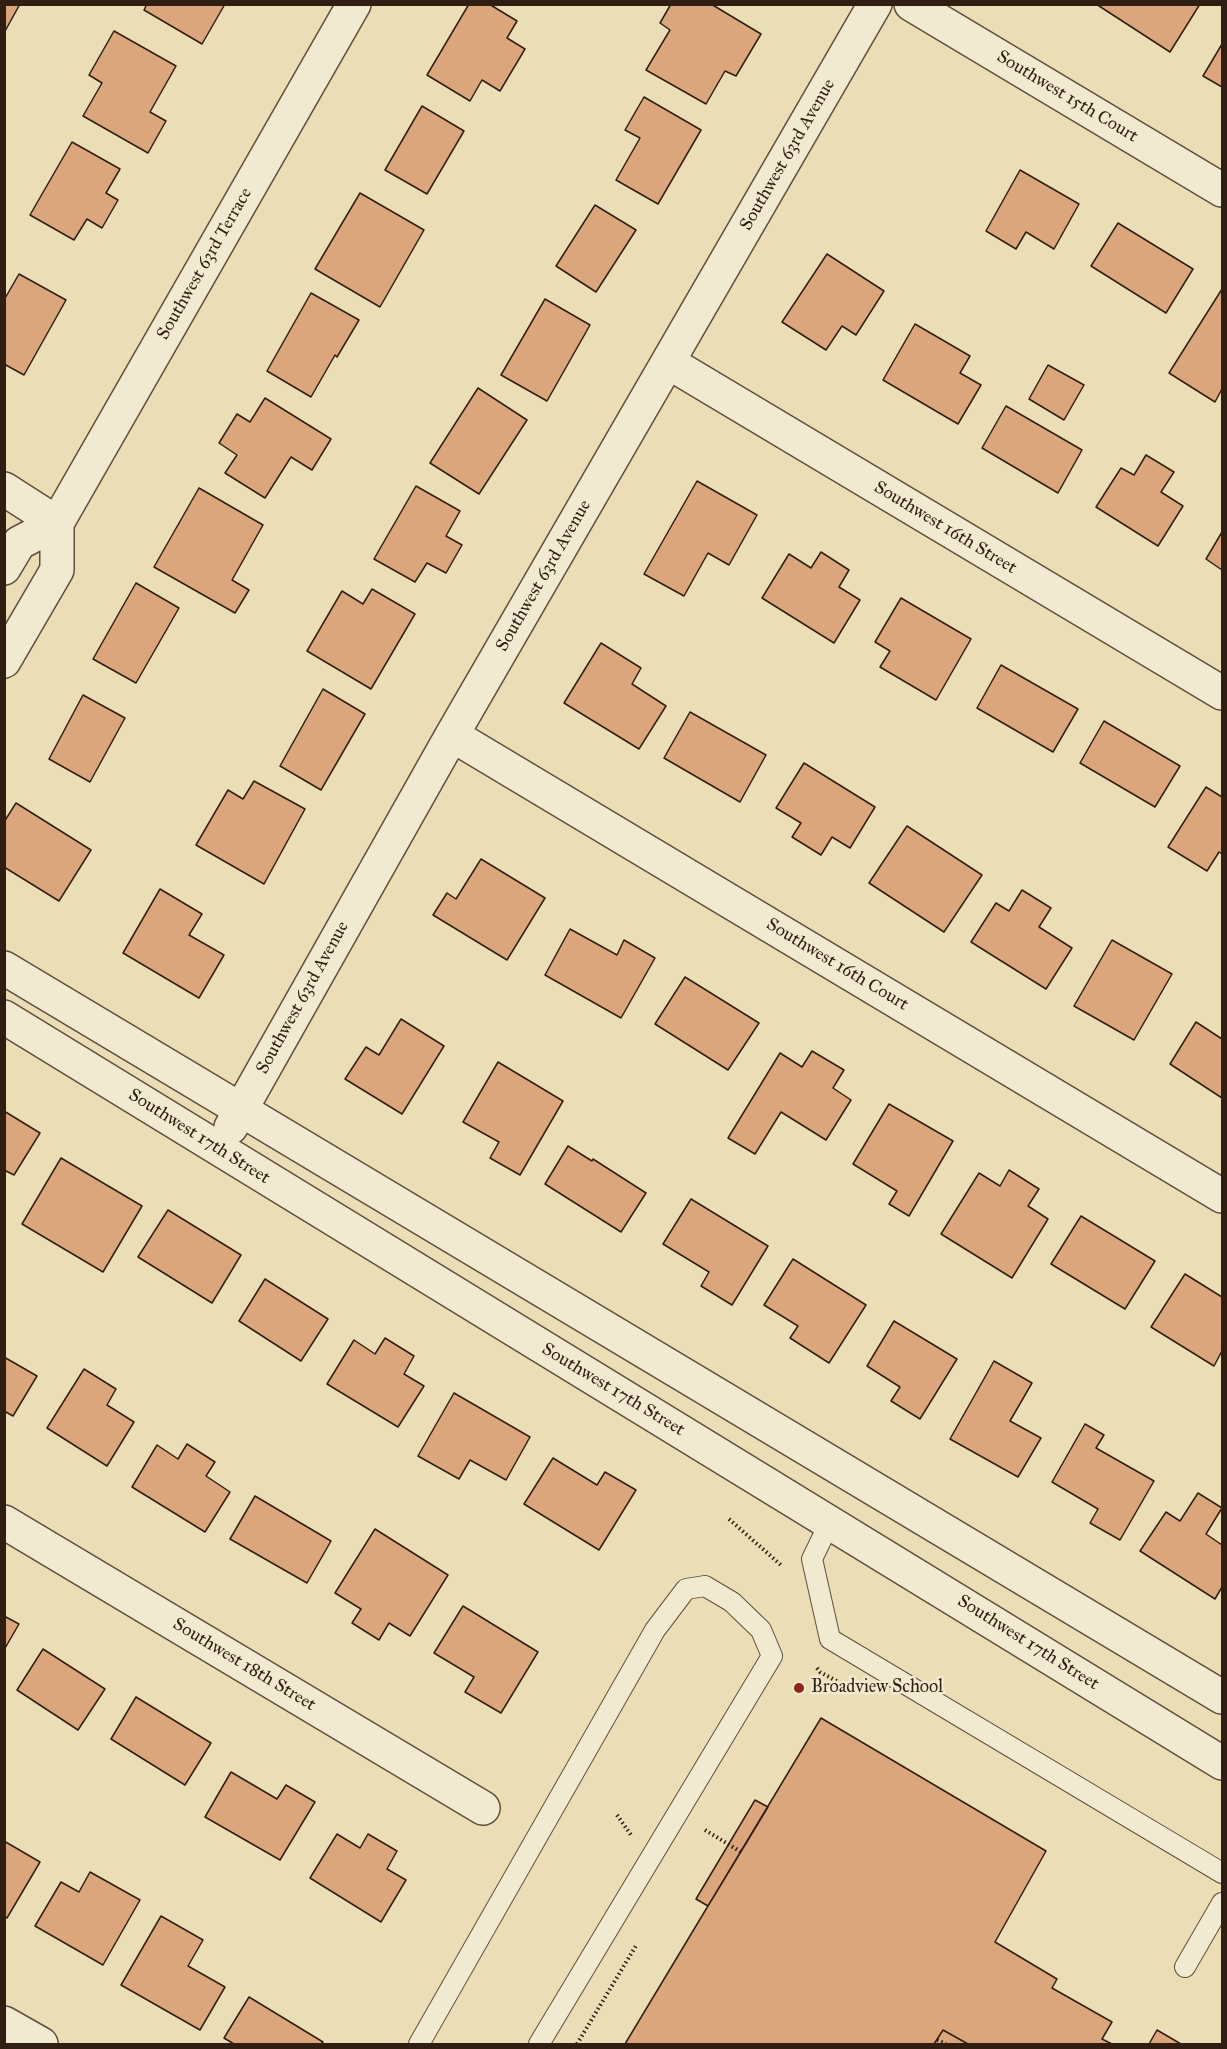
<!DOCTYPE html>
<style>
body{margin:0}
#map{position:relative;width:1227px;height:2049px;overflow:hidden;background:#ebdeb6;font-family:"IM FELL Great Primer",serif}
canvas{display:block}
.frame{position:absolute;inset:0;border:6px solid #311e13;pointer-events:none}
</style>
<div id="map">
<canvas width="1227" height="2049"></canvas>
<div class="frame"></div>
</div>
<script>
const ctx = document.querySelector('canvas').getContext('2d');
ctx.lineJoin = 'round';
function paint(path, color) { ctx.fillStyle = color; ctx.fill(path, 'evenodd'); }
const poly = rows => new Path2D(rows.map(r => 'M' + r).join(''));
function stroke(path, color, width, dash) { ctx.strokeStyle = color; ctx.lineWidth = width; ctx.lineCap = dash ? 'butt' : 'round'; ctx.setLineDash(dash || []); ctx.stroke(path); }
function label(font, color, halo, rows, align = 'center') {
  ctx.font = font + ' "IM FELL Great Primer",serif'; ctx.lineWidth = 5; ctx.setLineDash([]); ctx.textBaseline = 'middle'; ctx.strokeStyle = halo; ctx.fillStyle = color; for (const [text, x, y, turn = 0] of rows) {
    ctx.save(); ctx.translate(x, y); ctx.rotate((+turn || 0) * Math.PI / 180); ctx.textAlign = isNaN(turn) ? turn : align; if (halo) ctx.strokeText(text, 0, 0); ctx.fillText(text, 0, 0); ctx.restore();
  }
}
const building = poly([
 [4,4,20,4,4,33,4,4],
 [147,4,225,4,202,44,144,10,147,4],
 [469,4,489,4,517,21,507,38,525,49,500,91,482,80,470,101,427,75,469,4],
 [671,4,711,4,761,34,736,76,725,71,706,104,646,70,670,30,660,23,671,4],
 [1096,4,1200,4,1170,52,1096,4],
 [114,31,176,66,150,112,166,121,148,153,83,116,102,83,89,75,114,31],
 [1222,44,1222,87,1203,76,1222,44],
 [644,97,701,130,658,204,616,180,640,138,625,130,644,97],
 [422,106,464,131,427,194,385,170,422,106],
 [72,142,120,169,106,193,118,200,102,228,87,219,74,240,30,215,72,142],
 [1020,170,1079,204,1054,249,1026,232,1016,249,986,231,1020,170],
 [360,193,424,230,380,307,315,269,360,193],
 [595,205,636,230,596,292,556,266,595,205],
 [1118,223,1193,269,1166,313,1091,266,1118,223],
 [827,254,884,291,856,335,842,326,826,350,782,322,827,254],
 [19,274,66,300,24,375,4,364,4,300,19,274],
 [1222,289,1222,389,1215,402,1169,373,1222,289],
 [311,293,359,320,337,357,335,355,311,397,267,371,311,293],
 [545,299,590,325,547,401,501,375,545,299],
 [915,324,970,356,960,373,981,385,958,424,883,380,915,324],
 [1048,365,1084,385,1064,420,1029,399,1048,365],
 [478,388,527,420,479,494,430,463,478,388],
 [265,398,331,439,312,470,291,457,265,498,225,473,237,455,219,443,237,414,250,422,265,398],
 [1006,406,1082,450,1058,493,982,448,1006,406],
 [1146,455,1174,472,1161,492,1183,506,1158,546,1096,507,1121,468,1134,475,1146,455],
 [697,481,757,515,729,565,708,553,684,596,644,574,697,481],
 [416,486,460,511,446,536,462,545,446,573,427,563,415,582,374,559,416,486],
 [199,488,263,525,232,580,249,590,235,613,154,567,199,488],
 [1222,532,1222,570,1206,559,1222,532],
 [821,552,849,570,839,587,860,600,834,643,762,598,789,554,811,568,821,552],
 [136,583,179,608,136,683,93,659,136,583],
 [372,589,415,614,371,689,307,651,342,591,363,604,372,589],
 [901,598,971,639,936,700,880,667,890,651,875,642,901,598],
 [601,643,641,668,632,684,666,706,639,749,564,703,601,643],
 [1001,665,1078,709,1053,752,977,708,1001,665],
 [323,689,365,714,321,790,280,766,323,689],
 [83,695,125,718,90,782,49,759,83,695],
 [690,712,766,755,740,802,664,758,690,712],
 [1104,721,1180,766,1155,807,1080,763,1104,721],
 [804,763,875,807,850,848,832,837,821,855,792,837,801,823,776,808,804,763],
 [254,781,305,809,264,884,196,845,228,790,243,799,254,781],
 [1206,787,1222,797,1222,854,1219,852,1207,871,1168,847,1206,787],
 [16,803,91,850,59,901,4,867,4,822,16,803],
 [907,826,982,875,944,932,869,883,907,826],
 [481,859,545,898,507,960,433,915,447,893,456,899,481,859],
 [160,889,202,914,189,935,224,955,199,998,123,953,160,889],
 [1022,890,1051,908,1039,927,1072,948,1046,989,971,942,996,903,1009,911,1022,890],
 [570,929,617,955,624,940,655,958,621,1018,545,975,570,929],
 [1112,940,1172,974,1134,1040,1074,1006,1112,940],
 [685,977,759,1023,728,1070,655,1024,685,977],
 [401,1019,444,1046,402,1114,345,1079,366,1047,379,1055,401,1019],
 [1196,1022,1222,1039,1222,1098,1170,1064,1196,1022],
 [812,1051,844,1070,833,1088,851,1100,826,1140,781,1112,755,1154,728,1138,780,1053,802,1067,812,1051],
 [498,1062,563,1101,520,1175,490,1158,499,1142,463,1122,498,1062],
 [889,1104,953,1141,909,1216,889,1204,897,1191,853,1164,889,1104],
 [4,1111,40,1133,14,1175,4,1170,4,1111],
 [568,1146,592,1161,593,1159,646,1193,621,1232,545,1184,568,1146],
 [61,1158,142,1206,103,1272,22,1224,61,1158],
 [1009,1170,1039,1189,1028,1206,1048,1219,1012,1278,941,1234,979,1173,1000,1186,1009,1170],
 [691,1199,768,1246,732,1305,701,1286,709,1272,663,1244,691,1199],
 [168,1210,241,1255,212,1303,138,1257,168,1210],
 [1081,1216,1155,1261,1125,1309,1051,1264,1081,1216],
 [793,1259,866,1305,829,1363,790,1338,798,1326,764,1305,793,1259],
 [1185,1274,1222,1297,1222,1351,1214,1366,1151,1327,1185,1274],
 [265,1279,328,1319,301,1361,239,1321,265,1279],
 [894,1321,957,1359,920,1419,891,1401,900,1387,867,1366,894,1321],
 [385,1338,414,1356,404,1374,424,1386,398,1427,327,1384,354,1340,375,1354,385,1338],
 [4,1357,37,1376,13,1416,4,1411,4,1357],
 [994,1361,1032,1383,1010,1421,1041,1438,1018,1477,950,1439,994,1361],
 [84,1369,116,1389,107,1405,134,1422,107,1466,47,1428,84,1369],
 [454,1393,530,1437,506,1480,470,1460,459,1479,418,1456,454,1393],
 [1085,1424,1104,1435,1096,1448,1154,1481,1120,1540,1090,1523,1098,1509,1052,1482,1085,1424],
 [187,1444,215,1462,206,1476,230,1492,205,1532,132,1487,157,1445,178,1459,187,1444],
 [553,1458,597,1485,605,1472,636,1490,599,1550,524,1504,553,1458],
 [1198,1493,1222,1508,1206,1534,1222,1545,1222,1587,1215,1599,1140,1551,1166,1512,1180,1521,1198,1493],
 [255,1496,331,1541,307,1583,230,1539,255,1496],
 [375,1529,448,1575,410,1636,389,1623,379,1640,352,1623,361,1609,335,1593,375,1529],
 [463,1606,538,1652,501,1713,465,1692,474,1677,434,1653,463,1606],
 [4,1616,19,1624,4,1650,4,1616],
 [43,1649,105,1689,78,1730,17,1690,43,1649],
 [136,1697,211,1743,185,1785,111,1739,136,1697],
 [821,1718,1046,1851,995,1942,1057,1979,1052,1988,1112,2022,1102,2039,1112,2044,968,2044,943,2030,934,2044,625,2044,821,1718],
 [231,1772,277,1799,286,1785,315,1802,280,1860,205,1817,231,1772],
 [755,1800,768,1807,708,1906,696,1899,755,1800],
 [337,1834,360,1848,368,1834,397,1851,387,1869,406,1880,381,1922,310,1878,337,1834],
 [4,1841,40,1862,7,1918,4,1916,4,1841],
 [90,1872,140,1900,103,1965,35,1926,61,1882,79,1892,90,1872],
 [161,1916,203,1940,188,1966,225,1987,200,2030,121,1985,161,1916],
 [249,1997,323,2042,321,2044,234,2044,224,2038,249,1997],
 [943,2030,968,2044,934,2044,943,2030],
 [1157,2030,1181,2044,1149,2044,1157,2030]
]);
const path = poly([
 [729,1519,782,1566],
 [817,1668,820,1672,846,1686],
 [617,1815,631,1835],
 [705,1830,741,1852],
 [937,2040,946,2044],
 [577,2044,637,1944]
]);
const service = poly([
 [830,1522,812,1559,830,1639,1222,1873],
 [1185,1967,1222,1903],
 [419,2044,655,1630,686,1589,705,1586,732,1602,761,1630,772,1656,539,2044]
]);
const minor = poly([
 [911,4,1222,190],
 [668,362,1222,693],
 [4,489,57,523],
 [4,568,19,543,57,523],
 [4,661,57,570,57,523,354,4],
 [452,735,1222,1196],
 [4,968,1222,1697],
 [4,1017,1222,1763],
 [231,1127,452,735,875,4],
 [4,1522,483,1808],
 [4,2023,41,2044]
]);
const markers = [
 [799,1688,6,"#8f2418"]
];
const streetNames = [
 ["Southwest 15th Court",1067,97,31],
 ["Southwest 63rd Avenue",788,155,-60],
 ["Southwest 63rd Terrace",205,264,-60],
 ["Southwest 16th Street",945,528,31],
 ["Southwest 63rd Avenue",544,576,-60],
 ["Southwest 16th Court",837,965,31],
 ["Southwest 63rd Avenue",303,998,-61],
 ["Southwest 17th Street",199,1137,32],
 ["Southwest 17th Street",613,1390,31],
 ["Southwest 17th Street",1028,1643,32],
 ["Southwest 18th Street",244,1665,31]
];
const poiNames = [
 ["Broadview School",811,1688]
];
paint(building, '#dba67c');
stroke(building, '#311e13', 1.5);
stroke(service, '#604e3c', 22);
stroke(minor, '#604e3c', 36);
stroke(path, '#311e13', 4, [1.5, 3]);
stroke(service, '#f2ead0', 20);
stroke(minor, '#f2ead0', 33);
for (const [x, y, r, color] of markers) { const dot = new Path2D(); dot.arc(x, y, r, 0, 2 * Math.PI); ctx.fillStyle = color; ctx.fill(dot); stroke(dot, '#f2ead0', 2); }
label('18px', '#311e13', '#f2ead0', streetNames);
label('18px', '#311e13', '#f2ead0', poiNames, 'left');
</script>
